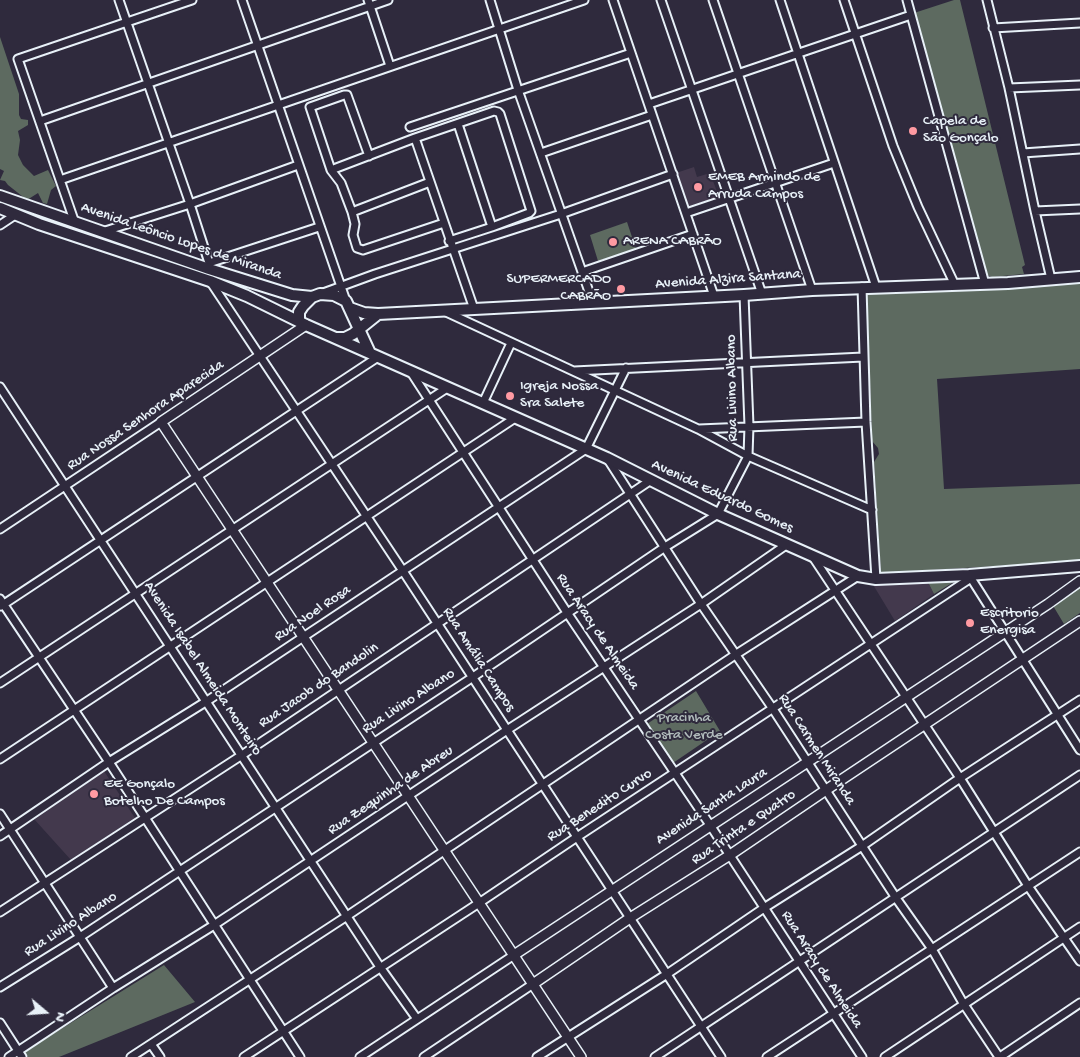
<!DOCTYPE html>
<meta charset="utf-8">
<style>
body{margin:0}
#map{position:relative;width:1080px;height:1057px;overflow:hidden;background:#2f2a3d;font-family:"Gochi Hand",sans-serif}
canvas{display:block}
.north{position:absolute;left:20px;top:987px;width:50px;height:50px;-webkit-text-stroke:4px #2f2a3d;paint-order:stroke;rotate:108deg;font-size:14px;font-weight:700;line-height:20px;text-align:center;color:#e8f1f8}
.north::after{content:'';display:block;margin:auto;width:18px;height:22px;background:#e8f1f8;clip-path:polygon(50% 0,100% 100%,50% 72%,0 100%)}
</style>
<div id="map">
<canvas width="1080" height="1057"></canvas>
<div class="north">N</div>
</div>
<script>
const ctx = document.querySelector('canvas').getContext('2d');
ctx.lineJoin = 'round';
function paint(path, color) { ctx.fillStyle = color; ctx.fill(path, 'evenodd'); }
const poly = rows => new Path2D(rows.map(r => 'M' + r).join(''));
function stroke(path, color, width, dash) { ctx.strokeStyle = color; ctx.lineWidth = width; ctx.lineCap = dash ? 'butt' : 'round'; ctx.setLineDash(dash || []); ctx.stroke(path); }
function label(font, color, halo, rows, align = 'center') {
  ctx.font = font + ' "Gochi Hand",sans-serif'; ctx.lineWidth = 4; ctx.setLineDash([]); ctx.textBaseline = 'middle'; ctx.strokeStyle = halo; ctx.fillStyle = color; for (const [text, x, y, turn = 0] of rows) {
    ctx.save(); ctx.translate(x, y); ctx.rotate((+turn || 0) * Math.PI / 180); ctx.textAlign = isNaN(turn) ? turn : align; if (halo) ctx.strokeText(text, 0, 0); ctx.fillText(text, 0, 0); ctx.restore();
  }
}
const built = poly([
 [694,167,697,177,710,173,719,197,687,207,676,173],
 [927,580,934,594,895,621,872,583],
 [104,771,135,818,71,860,34,819]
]);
const green = poly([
 [954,0,960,0,1025,265,1022,267,1024,274,992,277,987,275,980,254,914,13],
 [0,37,19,94,19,115,21,119,28,120,28,125,18,131,20,140,18,155,23,165,34,176,48,170,56,186,51,190,47,204,43,203,38,193,27,200,8,185,5,181,0,180,4,171,0,169],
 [627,222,636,249,598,261,590,235],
 [1080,283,1080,369,937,379,944,489,1080,484,1080,561,881,573,874,462,879,454,878,448,872,441,867,293],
 [962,577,934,594,927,580],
 [1080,586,1080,613,1064,624,1052,604],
 [696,691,720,731,673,763,647,724],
 [164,965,195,1002,59,1057,28,1057,24,1052]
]);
const minor = poly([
 [119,0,190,204,209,263,209,269],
 [242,0,346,301],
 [368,0,390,66],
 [490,0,518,90,593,303],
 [613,0,714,296],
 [661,0,762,294],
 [713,0,812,290],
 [780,0,876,287],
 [844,0,893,146,918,207,954,283],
 [907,0,985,284],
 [987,0,1009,88,1035,211,1051,279],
 [993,28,1080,23],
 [1009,88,1080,85],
 [649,104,911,15],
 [40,121,388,0],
 [458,124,492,227],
 [410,127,631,53],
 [415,138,474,309],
 [541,153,652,115],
 [1023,153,1080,149],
 [369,156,347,95,344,95,310,107,331,170,341,183,352,212,355,224,353,235,357,248,363,250,444,223],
 [331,170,415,138,494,111,498,112,500,114,531,211,529,213,492,227,449,241],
 [60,180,584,0],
 [1035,211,1080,209],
 [352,212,430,182],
 [686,213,834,163],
 [75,223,18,59,192,0],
 [0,225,15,215],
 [102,232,190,204,298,165],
 [209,263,319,227],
 [582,272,693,234],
 [210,281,403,571,721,1057],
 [862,287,866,422,876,579],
 [323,293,375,274,561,214,673,174],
 [444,311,698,429,748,456,872,510],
 [574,371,863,357],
 [411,372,568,614,710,825,862,1057],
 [0,387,380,967,417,1019],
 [483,403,511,343],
 [699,429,866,422],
 [609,461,701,604,773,709,896,898,932,949,963,1003,999,1057],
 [0,529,161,422],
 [813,557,960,778,1028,886,1080,961],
 [969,575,1080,750],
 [0,599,109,762,300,1057],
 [1,606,378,357],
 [0,683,447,388],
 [0,759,515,418],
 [0,814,113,988],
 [0,836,109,762,207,701,586,449,626,368],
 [0,912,242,755,651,480],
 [0,987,80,937,473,677,665,547,718,514,748,456,749,426,744,295],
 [0,1023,22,1057],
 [151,1044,160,1057],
 [9,1057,113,988,214,925,507,730,701,604,786,545],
 [131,1057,347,916,735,655,858,576],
 [244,1057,479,903,577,837,971,578],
 [360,1057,514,955],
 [424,1057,533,984],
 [537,1057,667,974,764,908,862,846,960,778,1080,700],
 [655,1057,1080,775],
 [767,1057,1080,852],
 [885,1057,1080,927],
 [1000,1057,1080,1003]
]);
const tertiary = poly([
 [306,325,161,422,581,1057],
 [514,955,1048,604,1080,581],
 [533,984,630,918,730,855,826,790,1080,621]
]);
const secondary = poly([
 [0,196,209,269,292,295,312,297,320,294,334,295,346,301,370,353],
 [0,208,39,224,210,281,247,296,306,325,607,458,718,514,858,576,876,579,969,575,1080,566],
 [350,308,364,313,378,314,744,295,812,290,1008,283,1080,277],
 [299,321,299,312,303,306,312,297],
 [337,338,345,338,353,334,378,314]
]);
const markers = [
 [913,131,5,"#ff9aa2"],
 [698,187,5,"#ff9aa2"],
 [613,242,5,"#ff9aa2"],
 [621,289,5,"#ff9aa2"],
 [510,396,5,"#ff9aa2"],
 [970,623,5,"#ff9aa2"],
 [94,794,5,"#ff9aa2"]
];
const poiNames = [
 ["Capela de",923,122],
 ["São Gonçalo",923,139],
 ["EMEB Armindo de",708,178],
 ["Arruda Campos",708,195],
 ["ARENA CABRÃO",623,242],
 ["SUPERMERCADO",611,280,"right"],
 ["CABRÃO",611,297,"right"],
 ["Igreja Nossa",520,387],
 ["Sra Salete",520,404],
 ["Escritorio",980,614],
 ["Energisa",980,631],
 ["EE Gonçalo",104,785],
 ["Botelho De Campos",104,802]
];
const streetNames = [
 ["Avenida Leôncio Lopes de Miranda",181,242,19],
 ["Avenida Alzira Santana",728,280,-4],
 ["Rua Livino Albano",733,388,-91],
 ["Rua Nossa Senhora Aparecida",146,416,-34],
 ["Avenida Eduardo Gomes",722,497,25],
 ["Rua Noel Rosa",313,614,-34],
 ["Rua Aracy de Almeida",597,632,56],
 ["Rua Amália Campos",478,660,57],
 ["Avenida Isabel Almeida Monteiro",202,669,57],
 ["Rua Jacob do Bandolin",319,686,-34],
 ["Rua Livino Albano",409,702,-33],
 ["Rua Carmen Miranda",816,750,57],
 ["Rua Zequinha de Abreu",391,791,-34],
 ["Rua Benedito Curvo",600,806,-33],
 ["Avenida Santa Laura",712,807,-33],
 ["Rua Trinta e Quatro",744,828,-34],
 ["Rua Livino Albano",71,925,-33],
 ["Rua Aracy de Almeida",821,970,57]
];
const parkNames = [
 ["Pracinha",684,719],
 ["Costa Verde",684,736]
];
paint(built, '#43394d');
paint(green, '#5d6a60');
stroke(minor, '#e8f1f8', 11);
stroke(tertiary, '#e8f1f8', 12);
stroke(secondary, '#e8f1f8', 14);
stroke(minor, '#2f2a3d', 7);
stroke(tertiary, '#2f2a3d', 9);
stroke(secondary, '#2f2a3d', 10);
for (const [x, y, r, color] of markers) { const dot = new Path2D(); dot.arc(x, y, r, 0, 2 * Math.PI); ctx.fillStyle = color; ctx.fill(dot); stroke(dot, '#2f2a3d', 2); }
label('15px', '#e8f1f8', '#2f2a3d', poiNames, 'left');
label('15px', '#e8f1f8', '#2f2a3d', streetNames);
label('15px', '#b0bbbb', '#2f2a3d', parkNames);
</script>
